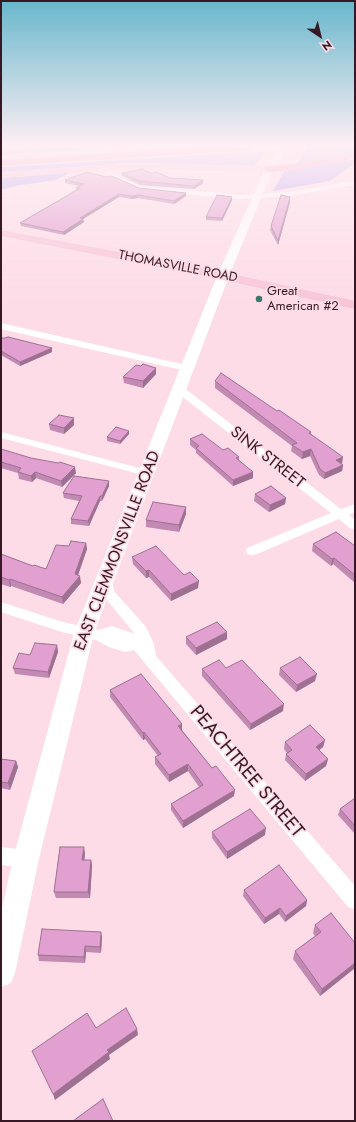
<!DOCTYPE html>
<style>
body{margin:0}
#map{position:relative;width:356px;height:1122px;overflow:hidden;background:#fddce7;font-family:Jost,sans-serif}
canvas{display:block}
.frame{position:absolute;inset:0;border:2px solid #371925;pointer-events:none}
.north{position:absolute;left:300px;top:16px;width:40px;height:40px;-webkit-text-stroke:3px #fddce7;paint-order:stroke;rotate:145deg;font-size:11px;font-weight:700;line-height:16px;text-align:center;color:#371925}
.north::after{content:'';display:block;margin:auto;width:14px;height:18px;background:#371925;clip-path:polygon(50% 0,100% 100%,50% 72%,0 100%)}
</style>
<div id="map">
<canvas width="356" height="1122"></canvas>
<div class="frame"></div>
<div class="north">N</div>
</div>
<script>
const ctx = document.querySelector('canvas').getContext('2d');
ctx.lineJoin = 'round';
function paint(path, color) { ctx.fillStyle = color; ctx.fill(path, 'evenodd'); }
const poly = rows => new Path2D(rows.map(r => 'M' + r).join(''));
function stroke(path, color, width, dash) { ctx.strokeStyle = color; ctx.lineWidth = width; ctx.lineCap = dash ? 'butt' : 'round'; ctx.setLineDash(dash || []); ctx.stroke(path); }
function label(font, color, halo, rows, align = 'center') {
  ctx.font = font + ' Jost,sans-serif'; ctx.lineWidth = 3.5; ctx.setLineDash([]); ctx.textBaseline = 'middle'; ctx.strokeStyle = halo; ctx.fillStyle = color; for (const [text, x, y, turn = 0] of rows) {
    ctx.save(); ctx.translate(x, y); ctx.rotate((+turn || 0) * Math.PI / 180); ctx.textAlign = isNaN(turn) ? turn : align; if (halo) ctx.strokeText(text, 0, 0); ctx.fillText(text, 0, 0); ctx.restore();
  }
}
const forest = poly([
 [52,147,119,147,1,155,1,151],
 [327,147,355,147,355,152,297,164,307,148],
 [267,151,254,166,133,163,1,172,1,167,20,166],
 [355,159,355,163,330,181,273,191,284,171],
 [71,172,56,180,15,186,1,190,1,178]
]);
const lane = poly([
 [1,195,4,195,5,196,1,197,1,195]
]);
const street = poly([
 [109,172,140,186,241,195,289,192,355,181,355,185,289,196,241,199,139,190,107,175,106,174,109,172],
 [1,323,186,365,191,368,186,371,1,329,1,323],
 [179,386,183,387,341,509,355,504,355,512,349,515,355,520,355,530,351,529,339,519,257,554,252,555,247,554,246,551,247,548,331,513,175,391,174,389,175,387,179,386],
 [1,432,151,471,153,473,151,475,147,476,1,438,1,432],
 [105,574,110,576,112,579,114,591,146,627,154,644,156,656,355,886,355,909,348,907,134,650,125,652,109,647,96,640,62,632,1,612,1,602,63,622,99,630,112,626,135,634,101,593,98,579,100,576,105,574],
 [1,847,26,850,32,853,35,859,32,865,26,868,1,865,1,847]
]);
const secondary = poly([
 [280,147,288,147,273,169,229,276,94,633,39,859,15,973,11,983,1,987,1,912,13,859,74,633,217,276,265,169,280,147]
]);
const primary = poly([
 [1,147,32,147,28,150,1,152,1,147],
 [123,163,269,166,274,169,269,172,123,169,1,178,1,172,123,163],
 [1,230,205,268,355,301,355,309,205,276,1,236,1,230]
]);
const highway = poly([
 [206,147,256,147,251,150,1,166,1,160,206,147],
 [355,152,355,158,308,168,269,172,264,169,269,166,308,162,355,152]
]);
const wall = poly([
 [122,173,151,173,170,178,203,180,203,183,194,189,140,185,122,176],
 [65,180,139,188,186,193,186,196,174,204,138,198,131,199,119,197,83,219,84,222,64,235,21,226,20,223,77,190,76,188,79,186,65,183],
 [290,197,290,202,278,245,270,230,271,226],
 [232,200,222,221,206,220,206,217],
 [1,338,52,352,20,366,1,355],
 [141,366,156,368,156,374,143,388,124,383,123,377],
 [215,381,277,411,311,432,311,434,343,465,342,471,324,479,319,475,310,456,302,459,291,451,292,446,215,388],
 [74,418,74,425,64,434,50,430,49,424],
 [129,434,120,444,107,441,107,437],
 [190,439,223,450,239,457,239,460,253,472,253,478,233,486,196,453,196,450,190,445],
 [1,449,76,473,62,487,36,478,32,482,19,479,18,473,1,468],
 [109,481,109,486,102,501,100,501,89,526,71,524,71,519,79,501,64,498,63,493],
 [255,494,286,498,285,504,269,512,254,501],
 [186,507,186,514,179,532,146,527,146,520],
 [86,543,87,549,78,575,81,583,63,604,11,586,10,587,1,584,1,554,33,566,46,569,69,546],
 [313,544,355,546,355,583,333,564,331,566,312,551],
 [132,557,184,575,198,588,171,601,149,577,146,578,133,564],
 [186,637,227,639,196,655,186,644],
 [57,645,58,652,49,678,15,674,13,668,30,655],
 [226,668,283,711,250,730,202,676,202,669],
 [280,668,315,681,296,692,279,675],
 [110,690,182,730,234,796,183,828,171,810,171,804,199,787,188,771,169,782,155,764,155,757,158,756,145,739,143,740,110,697],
 [325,740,323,747,319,750,328,759,326,766,305,781,285,760,286,754,287,753,284,749,285,742],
 [1,759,16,761,18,767,10,790,1,788],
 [355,798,355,834,338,815,340,809],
 [212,832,265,835,227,859,212,838],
 [85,853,84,860,91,860,92,866,90,898,56,898,54,892],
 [244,890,307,900,306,906,285,922,279,914,264,924,243,896],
 [315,925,355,943,355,968,320,996,293,959,295,951,315,936,313,933],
 [102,937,101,953,86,952,85,963,39,961,38,955]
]);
const shadedWall = poly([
 [203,180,203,183,194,189,194,186],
 [186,193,186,196,174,204,174,201],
 [119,194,119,197,83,219,84,222,64,235,63,232,80,218],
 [138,195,138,198,131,199,131,196],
 [232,197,232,200,222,221,222,218],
 [290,197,290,202,278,245,278,241],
 [52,348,52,352,20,366,20,362],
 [156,368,156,374,143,388,143,381],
 [74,418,74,425,64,434,64,428],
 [129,431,129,434,120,444,120,441],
 [311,449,310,456,302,459,303,452],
 [343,457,342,464,336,460],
 [343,465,342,471,324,479,325,473],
 [75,467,76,473,62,487,61,481],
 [35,472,36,478,32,482,31,476],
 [253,472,253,478,233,486,233,480],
 [109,481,109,486,102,501,102,496],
 [100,496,100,501,89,526,88,521],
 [286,498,285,504,269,512,270,505],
 [186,507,186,514,179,532,179,525],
 [86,543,87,549,76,581,80,576,81,583,63,604,62,597,75,574],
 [334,558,333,564,331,566,332,559],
 [149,570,149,577,146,578,146,571],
 [10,579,11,586,10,587,9,580],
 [199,581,198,588,171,601,171,594],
 [227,632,227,639,196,655,196,648],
 [57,645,58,652,49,678,48,672],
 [317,674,315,681,296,692,297,685],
 [284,704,283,711,250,730,251,724],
 [182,724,182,731,178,726],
 [144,732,145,739,143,740,143,733],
 [325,740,323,747,314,754,316,747],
 [328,759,326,766,305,781,306,774],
 [16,761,18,767,10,790,8,783],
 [188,764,188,771,169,782,169,775],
 [235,790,234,796,183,828,183,821],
 [266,828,265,835,227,859,227,852],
 [84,847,85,853,84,866,82,860],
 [91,860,92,866,90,898,88,892],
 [307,900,306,906,285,922,286,916],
 [280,908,279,914,264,924,265,918],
 [101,932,102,937,101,953,100,947],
 [85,946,86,952,85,963,84,957],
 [355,963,355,968,320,996,322,989],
 [137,1029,138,1035,109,1055,110,1059,55,1100,53,1094,107,1050]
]);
const building = poly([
 [142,169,151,173,156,172,170,178,203,180,194,186,140,181,122,173,142,169],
 [87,172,106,177,112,176,139,188,186,193,174,201,138,195,131,196,119,194,80,218,83,219,63,232,20,223,80,188,76,188,84,184,65,180,87,172],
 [217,195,232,197,222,218,206,217,217,195],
 [281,195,290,197,278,241,271,226,281,195],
 [8,337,52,348,20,362,1,351,1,338,5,338,8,337],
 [143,364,156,368,143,381,123,377,136,365,141,366,143,364],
 [221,373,277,411,279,410,311,432,309,433,343,457,336,460,343,465,325,473,320,469,311,449,303,452,292,445,297,443,215,381,221,373],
 [59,415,74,418,64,428,49,424,59,415],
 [116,427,129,431,120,441,107,437,116,427],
 [202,434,223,450,228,448,239,457,236,458,253,472,233,480,196,448,199,446,190,439,202,434],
 [1,449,31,458,58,463,60,462,75,467,61,481,35,472,31,476,18,472,21,468,1,462,1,449],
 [74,476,109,481,102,496,100,496,88,521,71,519,82,496,63,493,74,476],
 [271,486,286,498,270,505,255,494,271,486],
 [153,502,186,507,179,525,146,520,153,502],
 [336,532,355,546,355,575,334,558,332,559,313,544,336,532],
 [71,541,86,543,75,574,80,576,62,597,10,579,9,580,1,577,1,554,33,566,34,565,46,569,56,545,69,546,71,541],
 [156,546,184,575,190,572,199,581,171,594,149,570,146,571,132,557,156,546],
 [217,622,227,632,196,648,186,637,217,622],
 [35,643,57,645,48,672,13,668,19,653,30,655,35,643],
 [300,657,317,674,297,685,280,668,300,657],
 [219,660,226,668,242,660,284,704,251,724,202,669,219,660],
 [141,674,182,724,178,726,212,768,216,766,235,790,183,821,171,804,203,785,188,764,169,775,155,757,161,754,144,732,143,733,110,690,141,674],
 [310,725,325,740,316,747,328,759,306,774,286,754,292,750,285,742,310,725],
 [1,759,16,761,8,783,1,782,1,759],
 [355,798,355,826,340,809,355,798],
 [250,809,266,828,227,852,212,832,250,809],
 [60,847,84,847,82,860,91,860,88,892,54,892,60,847],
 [279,865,307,900,286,916,280,908,265,918,244,890,279,865],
 [331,913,355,943,355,963,322,989,295,951,321,932,315,925,331,913],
 [42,929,101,932,100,947,85,946,84,957,38,955,42,929],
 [126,1008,137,1029,107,1050,109,1052,53,1094,32,1051,87,1013,96,1028,126,1008],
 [103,1099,113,1121,73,1121,103,1099]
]);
const markers = [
 [259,299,4,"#37796a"]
];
const farStreetnames = [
 ["THOMASVILLE ROAD",178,267,11]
];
const farPoinames = [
 ["Great",267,292],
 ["American #2",267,307]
];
const streetNames = [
 ["SINK STREET",267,458,38],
 ["EAST CLEMMONSVILLE ROAD",118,551,-69]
];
const nearStreetnames = [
 ["PEACHTREE STREET",246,772,50]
];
paint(forest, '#baa6f2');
paint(lane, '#fff');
paint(street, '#fff');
paint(secondary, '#fff');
paint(primary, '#f8c5d8');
paint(highway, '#f39ebe');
paint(wall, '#c28ab3');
paint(shadedWall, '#9e7092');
paint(building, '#e1a0d0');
stroke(building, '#9e7092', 1);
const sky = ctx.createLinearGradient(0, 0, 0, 304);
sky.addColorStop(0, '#68b7cc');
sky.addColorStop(0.48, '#feeff4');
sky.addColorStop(1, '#feeff400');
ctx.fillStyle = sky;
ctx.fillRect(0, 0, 356, 304);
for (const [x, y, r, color] of markers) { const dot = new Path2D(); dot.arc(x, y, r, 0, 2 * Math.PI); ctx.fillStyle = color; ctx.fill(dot); stroke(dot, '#fddce7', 1.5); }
label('13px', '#371925', '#fddce7', farStreetnames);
label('13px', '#371925', '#fddce7', farPoinames, 'left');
label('16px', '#371925', '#fddce7', streetNames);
label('19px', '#371925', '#fddce7', nearStreetnames);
</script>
